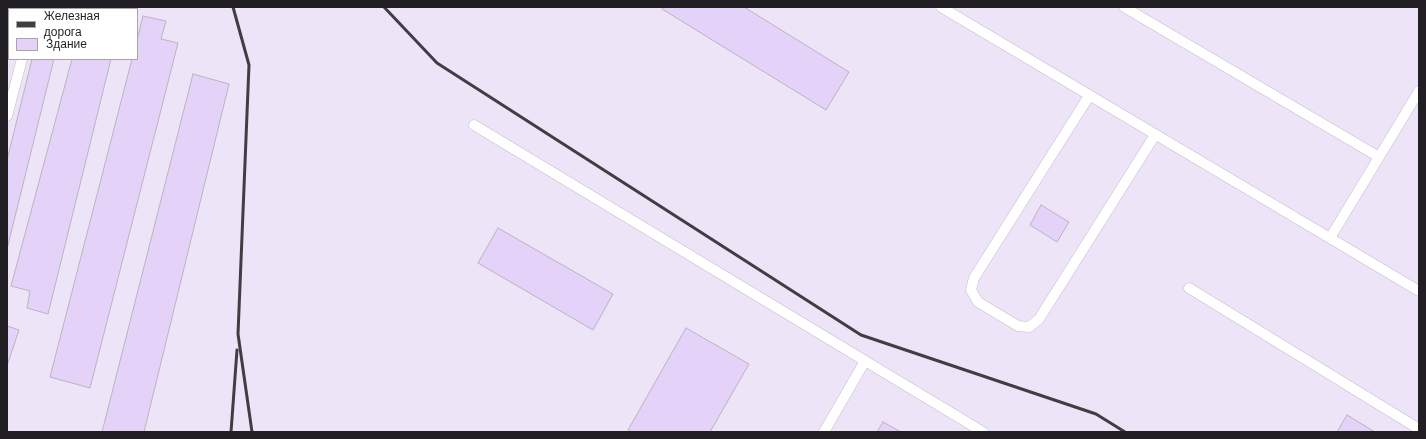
<!DOCTYPE html>
<meta charset="utf-8">
<style>
body{margin:0}
#map{position:relative;width:1426px;height:439px;overflow:hidden;background:#f6f0fc;font-family:"DM Sans",sans-serif}
canvas{display:block}
.frame{position:absolute;inset:0;border:8px solid #211f23;pointer-events:none}
.legend{position:absolute;left:8px;top:8px;width:130px;height:52px;box-sizing:border-box;background:#fff;border:1px solid #a6a5a7;margin:0;padding:5px 7px;list-style:none;font-size:12px;color:#211f23}
.legend li{display:flex;align-items:center;gap:8px;height:20px}
.legend b{width:20px;border:1px solid #a6a5a7}
</style>
<div id="map">
<canvas width="1426" height="439"></canvas>
<div class="frame"></div>
<ul class="legend">
<li><b style="height:5px;background:#403e43"></b>Железная дорога</li>
<li><b style="height:11px;background:#e4d2f8"></b>Здание</li>
</ul>
</div>
<script>
const ctx = document.querySelector('canvas').getContext('2d');
ctx.lineJoin = 'round';
function paint(path, color) { ctx.fillStyle = color; ctx.fill(path, 'evenodd'); }
const poly = rows => new Path2D(rows.map(r => 'M' + r).join(''));
function stroke(path, color, width, dash) { ctx.strokeStyle = color; ctx.lineWidth = width; ctx.lineCap = dash ? 'butt' : 'round'; ctx.setLineDash(dash || []); ctx.stroke(path); }
const built = poly([
 [7,7,1419,7,1419,432,7,432],
 [9,9,137,9,137,59,9,59]
]);
const building = poly([
 [45,7,67,7,67,9,45,9,45,7],
 [86,7,124,7,124,9,86,9,86,7],
 [663,7,744,7,849,72,826,110,662,9,663,7],
 [143,16,166,21,161,39,178,43,90,388,50,377,132,59,137,59,137,40,143,16],
 [32,59,54,59,7,249,7,160,32,59],
 [72,59,111,59,48,314,27,308,30,291,11,286,72,59],
 [193,74,229,84,144,432,102,432,193,74],
 [1041,205,1069,222,1057,242,1030,225,1041,205],
 [498,228,613,294,593,330,478,263,498,228],
 [7,326,19,330,7,366,7,326],
 [686,328,749,364,710,432,632,432,628,430,686,328],
 [1347,415,1375,432,1337,432,1347,415],
 [883,422,901,432,877,432,883,422]
]);
const service = poly([
 [941,7,1419,291],
 [1124,7,1379,157],
 [35,9,35,7],
 [1089,96,974,278,971,290,978,302,1018,326,1029,327,1039,319,1155,135],
 [7,116,22,59],
 [474,125,983,432],
 [1330,238,1419,91],
 [1189,288,1419,429],
 [824,432,865,361]
]);
const rail = poly([
 [233,7,249,65,238,334,252,432],
 [384,7,437,63,861,335,1096,414,1125,432],
 [231,432,237,350]
]);
paint(built, '#ede4f7');
paint(building, '#e4d2f8');
stroke(building, '#bab5c0', 1);
stroke(service, '#c4bfca', 11);
stroke(service, '#fff', 10);
stroke(rail, '#403e43', 3);
</script>
